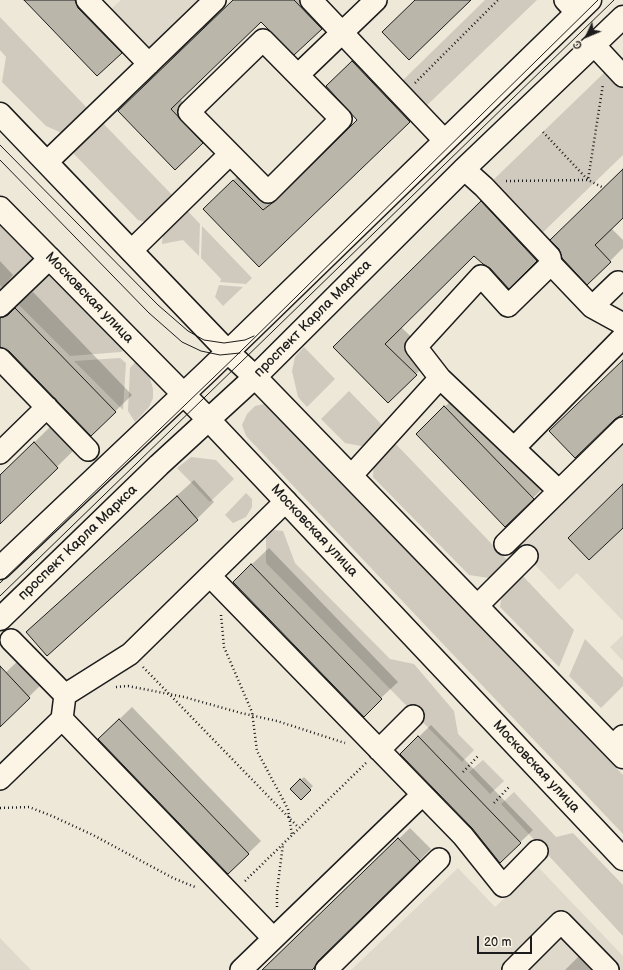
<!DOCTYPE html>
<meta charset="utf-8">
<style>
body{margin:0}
#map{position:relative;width:623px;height:970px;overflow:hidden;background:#eee8d9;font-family:"Balsamiq Sans",sans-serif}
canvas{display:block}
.north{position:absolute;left:567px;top:16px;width:40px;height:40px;-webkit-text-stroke:3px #fcf5e5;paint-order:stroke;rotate:226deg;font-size:11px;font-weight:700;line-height:16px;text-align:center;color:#1c1c1c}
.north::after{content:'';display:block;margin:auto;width:14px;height:18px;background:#1c1c1c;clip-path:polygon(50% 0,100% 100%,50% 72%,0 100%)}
.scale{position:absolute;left:477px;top:936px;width:55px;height:18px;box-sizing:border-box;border:2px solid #1c1c1c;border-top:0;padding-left:5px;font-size:12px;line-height:14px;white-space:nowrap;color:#1c1c1c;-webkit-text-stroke:3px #fcf5e5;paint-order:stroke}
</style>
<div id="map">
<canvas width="623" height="970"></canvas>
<div class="north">С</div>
<div class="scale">20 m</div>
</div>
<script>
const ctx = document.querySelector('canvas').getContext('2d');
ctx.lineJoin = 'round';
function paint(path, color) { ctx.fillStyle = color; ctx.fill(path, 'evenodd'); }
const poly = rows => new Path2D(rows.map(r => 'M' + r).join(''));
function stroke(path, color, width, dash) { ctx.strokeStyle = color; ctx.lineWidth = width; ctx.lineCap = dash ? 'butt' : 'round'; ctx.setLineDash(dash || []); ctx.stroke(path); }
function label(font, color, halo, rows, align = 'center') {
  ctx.font = font + ' "Balsamiq Sans",sans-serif'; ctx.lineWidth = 4; ctx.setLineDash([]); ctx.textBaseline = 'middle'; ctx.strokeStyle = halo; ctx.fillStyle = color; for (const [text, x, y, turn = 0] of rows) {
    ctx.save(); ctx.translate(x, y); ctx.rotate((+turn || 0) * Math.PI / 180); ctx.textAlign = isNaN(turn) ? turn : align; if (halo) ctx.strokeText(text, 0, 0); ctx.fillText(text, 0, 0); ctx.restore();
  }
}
const built = poly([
 [121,0,204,0,149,53,109,11],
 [623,439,623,621,577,573,559,590,514,543],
 [623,635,623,661,610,647],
 [538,867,623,956,623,970,351,970,458,868,495,907],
 [0,938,31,970,0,970]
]);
const green = poly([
 [485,0,537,0,423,109,399,84],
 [0,17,90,111,69,131,62,133,46,126,2,82,6,57,0,50],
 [607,70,623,86,623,155,539,236,489,184],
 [99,119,176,199,145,222,138,220,74,154,75,147],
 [184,207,200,224,199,256,183,240,162,244,163,232],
 [0,218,33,257,34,262,7,292,0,285],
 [202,226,252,278,246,284,220,282,221,279,201,258],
 [51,274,127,347,121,352,70,356,16,302,44,275],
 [219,285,243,287,223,306,215,297],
 [304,347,335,379,307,407,298,397,292,371,295,357],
 [120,358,126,363,123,410,74,361],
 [138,359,148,371,153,389,153,398,149,407,135,422,128,411,130,368],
 [349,391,385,428,369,444,361,446,345,443,321,419],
 [264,404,272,408,623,775,623,834,246,436,242,425,247,414,255,406],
 [391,439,511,564,497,576,489,578,469,575,373,477,374,460],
 [191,457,216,460,234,479,210,502,177,468],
 [246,493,252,499,252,507,246,517,233,523,225,515],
 [274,530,283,531,295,563,390,659,414,664,454,711,458,734,474,750,462,762,266,563,266,538],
 [520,573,574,630,559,667,500,607,502,594],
 [585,639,623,678,623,686,601,708,569,676],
 [483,760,504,781,490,794,469,772],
 [514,792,556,837,573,833,623,885,623,936,501,804]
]);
const shadow = poly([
 [25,0,89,0,130,43,97,75],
 [234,0,313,0,330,18,294,53,261,21,180,99,212,133,175,169,119,111],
 [365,49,422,109,259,265,204,209,246,168,276,199,290,188,359,120,339,74],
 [623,170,623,217,611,228,623,240,623,248,610,261,560,249,554,242,509,287,491,267,474,254,401,327,433,358,416,374,334,347,498,185,551,240],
 [0,261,13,275,5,285,5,292,14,301,21,301,33,292,132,395,91,435,9,350,0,347],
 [457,395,545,486,533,498,429,422],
 [51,426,74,450,0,523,0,476],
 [194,480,214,502,197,519,44,616],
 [269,548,398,682,381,698,251,565],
 [23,656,46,680,0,725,0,678],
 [132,707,261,841,228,873,99,739],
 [431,725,533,830,500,862,472,827,401,754],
 [304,777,313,786,301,798,291,789],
 [410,828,431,849,329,949,326,955,311,970,263,970],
 [580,955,595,970,565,970]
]);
const building = poly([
 [24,0,75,0,78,8,122,53,97,76,24,0],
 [233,0,294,0,322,29,294,55,261,22,171,109,203,143,175,170,118,111,233,0],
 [415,0,471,0,409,60,382,32,415,0],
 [352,61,410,122,259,267,203,209,233,180,263,210,276,200,357,120,326,86,352,61],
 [623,169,623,218,595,245,611,262,587,285,562,258,559,249,550,240,623,169],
 [481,201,537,261,509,289,490,268,483,264,474,256,385,344,417,375,388,403,333,347,481,201],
 [15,308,116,412,91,436,9,351,0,347,0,318,8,315,15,308],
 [623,360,623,414,615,419,575,458,549,431,623,360],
 [444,406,534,499,505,527,416,434,444,406],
 [34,442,58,468,0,524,0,475,34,442],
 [623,484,623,528,589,560,568,538,623,484],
 [177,496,198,520,47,656,26,632,177,496],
 [251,564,382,699,364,717,233,582,251,564],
 [0,666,30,698,0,727,0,666],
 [119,719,249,854,228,874,98,739,119,719],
 [418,736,521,843,500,863,472,828,400,754,418,736],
 [300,779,311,790,301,800,290,789,300,779],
 [398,838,420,861,318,961,314,968,312,970,262,970,398,838]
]);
const path = poly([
 [415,83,498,0],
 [543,132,588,180,604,188],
 [506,181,588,180,603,84],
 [221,615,224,647,252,712,257,751,288,809,292,835],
 [143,667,299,828],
 [116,687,128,686,184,697,241,713,277,721,345,743],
 [463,772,479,755],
 [494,803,509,787],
 [0,808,29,807,52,816,93,835,173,878,195,887],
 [245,881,366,763],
 [277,907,277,891,283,844]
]);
const minor = poly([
 [87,0,149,64],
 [311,0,445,141],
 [565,0,577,13],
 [263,40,341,119,268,192,189,112,263,40],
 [594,45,623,76],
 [298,75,376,0],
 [47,162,215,0],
 [464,169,484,187,550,257,551,264,592,307,623,324],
 [131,251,230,154],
 [0,306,50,258],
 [592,307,618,282],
 [0,359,88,450],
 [440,378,416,347,481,276,508,306,551,264],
 [515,447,623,337],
 [0,453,47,407],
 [351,476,440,378,559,491],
 [505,544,623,428],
 [210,576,463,836,503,886,537,851],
 [477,606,527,556],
 [11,640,65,695],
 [62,719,273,938],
 [613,746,623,736],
 [379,750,413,716],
 [0,779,62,719,65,695,130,654,286,501],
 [241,970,422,795],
 [326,970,439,859],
 [513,970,561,922,608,970]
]);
const major = poly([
 [0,114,230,354,255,377,623,757],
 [0,208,209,420,623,859],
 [0,568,209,370,590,0],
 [0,619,159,465,255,377,464,169,623,17]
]);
const tram = poly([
 [0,145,158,305,188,331,204,340,224,343,245,340,254,336],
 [0,160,149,313,182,342,201,351,220,355,240,353],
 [0,583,239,353,598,0],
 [0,596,614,0]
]);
const streetNames = [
 ["Московская улица",89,298,46],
 ["проспект Карла Маркса",313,319,-45],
 ["Московская улица",314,531,47],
 ["проспект Карла Маркса",78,543,-44],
 ["Московская улица",536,767,47]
];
paint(built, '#ded9cb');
paint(green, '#cfcabd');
paint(shadow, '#0003');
paint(building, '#bab6aa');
stroke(building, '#1c1c1c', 1);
stroke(minor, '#1c1c1c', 24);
stroke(major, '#1c1c1c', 25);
stroke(path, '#1c1c1c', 2.5, [1, 3]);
stroke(minor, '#fcf5e5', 21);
stroke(major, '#fcf5e5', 22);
stroke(tram, '#1c1c1c', 1);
label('14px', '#1c1c1c', '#fcf5e5', streetNames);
</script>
